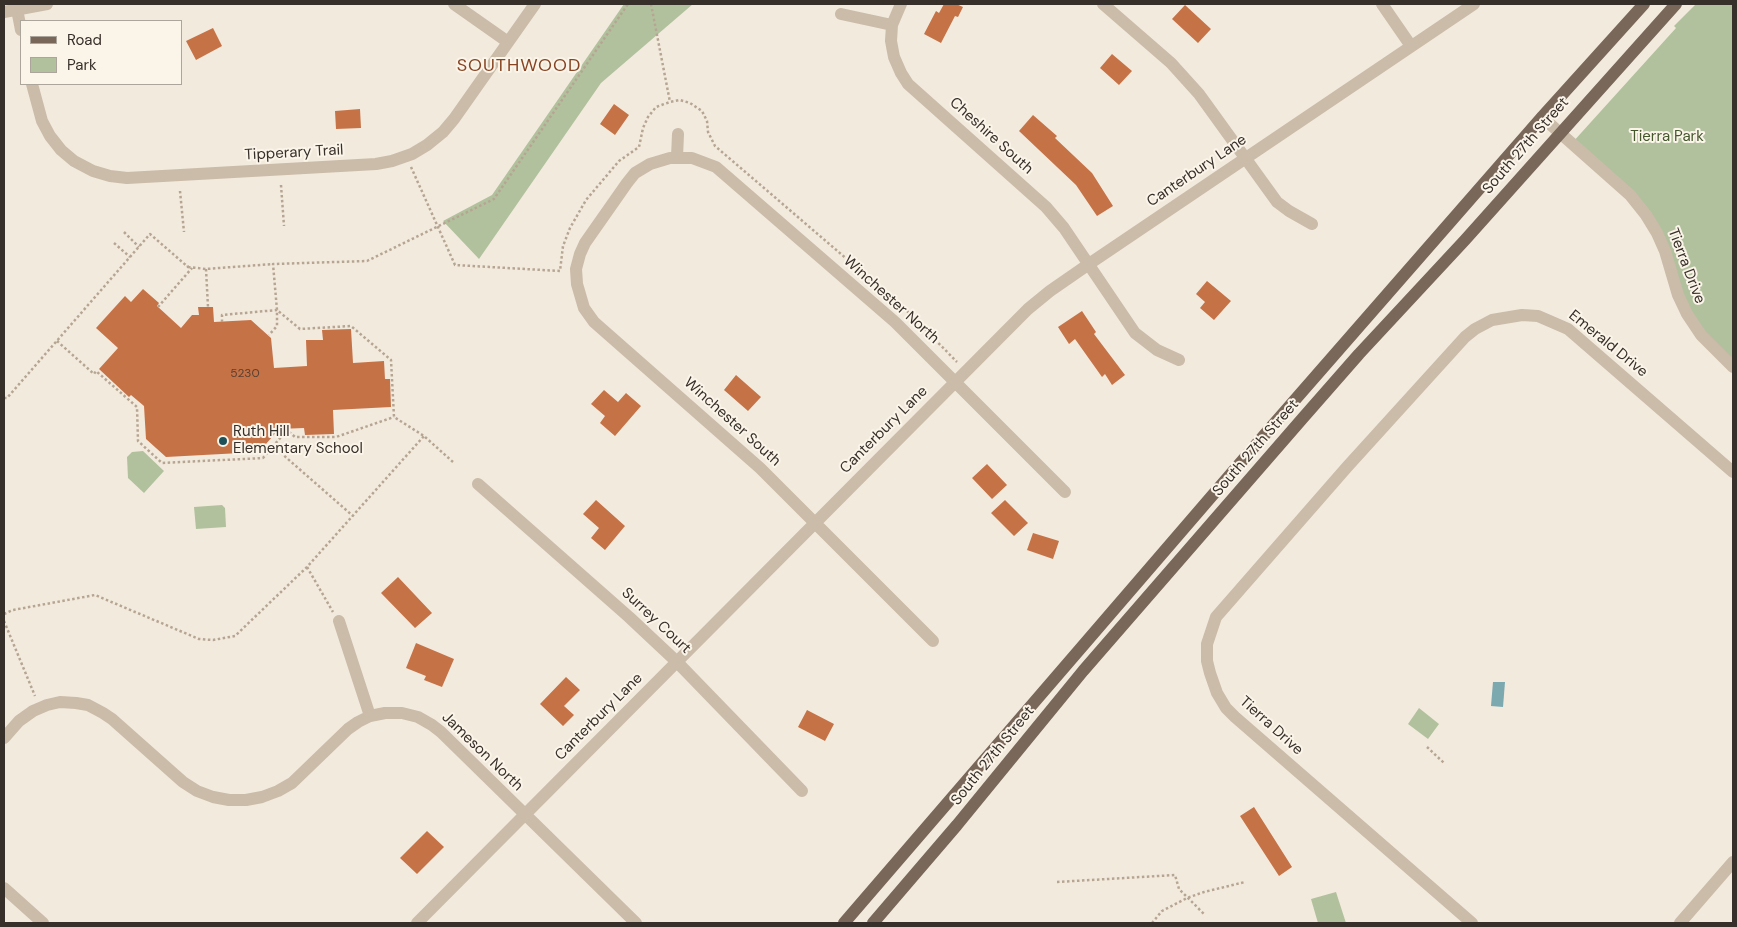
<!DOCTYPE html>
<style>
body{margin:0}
#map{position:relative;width:1737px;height:927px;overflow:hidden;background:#f2eadd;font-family:"DM Sans",sans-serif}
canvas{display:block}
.frame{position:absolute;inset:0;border:5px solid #372f29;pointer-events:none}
.legend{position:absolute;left:20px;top:20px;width:162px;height:65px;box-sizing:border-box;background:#faf4e9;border:1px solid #aca59c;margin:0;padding:6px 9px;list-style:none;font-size:15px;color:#372f29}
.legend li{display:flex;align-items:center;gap:10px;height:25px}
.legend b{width:25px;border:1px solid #aca59c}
</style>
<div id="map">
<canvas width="1737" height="927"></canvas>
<div class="frame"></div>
<ul class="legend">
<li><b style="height:6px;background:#79675a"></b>Road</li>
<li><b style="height:14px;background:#b2c19d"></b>Park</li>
</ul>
</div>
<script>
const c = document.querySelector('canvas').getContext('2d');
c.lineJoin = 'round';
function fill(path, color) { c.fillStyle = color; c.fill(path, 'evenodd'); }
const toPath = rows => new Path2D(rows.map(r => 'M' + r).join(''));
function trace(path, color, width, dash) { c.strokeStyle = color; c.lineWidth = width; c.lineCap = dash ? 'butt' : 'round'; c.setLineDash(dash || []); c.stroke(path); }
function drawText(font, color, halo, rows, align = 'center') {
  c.font = font + ' "DM Sans",sans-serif'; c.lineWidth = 4; c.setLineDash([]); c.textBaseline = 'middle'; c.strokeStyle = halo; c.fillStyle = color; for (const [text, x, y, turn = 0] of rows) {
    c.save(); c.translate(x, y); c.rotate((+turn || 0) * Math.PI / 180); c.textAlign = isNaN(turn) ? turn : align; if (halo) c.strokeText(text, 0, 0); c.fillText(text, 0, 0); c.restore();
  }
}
const green = toPath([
 [624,4,693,4,601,83,479,259,443,221,492,195],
 [1696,4,1733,4,1733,367,1701,335,1646,215,1572,143,1676,28,1674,26],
 [143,451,164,471,144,493,128,478,127,457,132,452],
 [222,505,225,508,226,527,196,529,194,507],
 [1419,708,1439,724,1428,739,1408,724],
 [1336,892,1346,923,1318,923,1311,899]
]);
const water = toPath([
 [1493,682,1505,682,1503,707,1491,706]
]);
const building = toPath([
 [944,4,956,4,963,7,958,17,955,16,941,43,924,34,936,11,939,13],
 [1185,5,1211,29,1198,43,1172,19],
 [213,28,222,46,196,60,186,41],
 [1112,54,1132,71,1119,85,1100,68],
 [614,104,629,115,615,135,600,124],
 [360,109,361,128,336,129,335,111],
 [1033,115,1057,136,1055,138,1092,173,1113,206,1097,216,1076,185,1019,131],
 [1207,281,1231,301,1214,320,1200,308,1205,302,1196,294],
 [143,289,159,303,157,306,181,328,192,315,199,315,198,307,213,307,214,322,251,320,271,338,274,368,307,366,306,340,323,340,322,330,351,329,353,363,384,361,385,379,390,379,391,407,333,410,334,434,305,435,304,428,279,429,259,452,166,457,146,439,144,406,131,395,129,397,99,369,118,348,96,328,125,296,131,302],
 [1082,311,1096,332,1094,334,1125,375,1112,385,1105,374,1102,377,1075,339,1069,344,1058,327],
 [736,375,761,397,748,411,724,390],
 [604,390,618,402,626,393,641,406,615,436,600,423,605,416,591,404],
 [987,464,1007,485,992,499,972,478],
 [596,500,625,526,605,550,591,538,599,528,583,514],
 [1005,500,1028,523,1014,536,991,513],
 [1033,533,1059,541,1053,559,1027,550],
 [398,577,432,613,415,628,381,593],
 [416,643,454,659,442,687,424,680,426,676,406,668],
 [566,677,580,690,564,706,574,715,563,726,540,704],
 [807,710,834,724,825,741,798,727],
 [1254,807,1292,867,1279,876,1240,816],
 [427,831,444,847,417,874,400,858]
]);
const path = toPath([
 [651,4,670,102],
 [411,167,455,265,560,271,563,246,570,228,586,200,619,161,639,147,643,128,648,117,656,107,670,102,680,100,690,103,702,111,707,121,708,132,715,146,904,308,957,362],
 [281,185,284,226],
 [180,191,184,232],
 [124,232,139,247],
 [114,243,130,257],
 [188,267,206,269,273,264],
 [206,269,208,307],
 [158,307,192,268],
 [222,322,222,315,277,310,277,326,269,335],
 [57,341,94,374,96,371,137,407,138,441,162,463,263,458,287,430,295,437,336,437,394,417],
 [4,398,7,398,150,234,188,267,187,263],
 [273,446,353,516],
 [453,462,424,436,394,417,391,360,351,326,300,329,277,310,273,264,367,261,494,199,628,4],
 [307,567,333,612],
 [4,614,13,610,95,595,199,639,213,640,235,636,307,567,424,436],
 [4,621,35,696],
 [1427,747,1444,763],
 [1057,882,1175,875,1179,889,1204,914],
 [1152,923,1162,911,1187,898,1204,892,1245,882]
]);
const minor = toPath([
 [16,4,21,30],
 [454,4,508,42],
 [901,4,892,25,891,41,894,57,901,73,908,84,1046,207,1064,228,1135,333,1157,350,1179,360],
 [1103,4,1171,63,1199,94,1277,202,1289,211,1312,224],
 [1382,4,1411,46],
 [4,12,47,4],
 [841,14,892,25],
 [32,84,42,121,50,136,61,150,74,161,93,171,110,176,127,178,376,164,392,161,412,154,427,145,443,132,454,119,535,4],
 [1542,117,1630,195,1646,215,1657,233,1665,251,1678,295,1687,314,1701,335,1733,367],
 [677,157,678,134],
 [478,484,629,617,677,662,802,791],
 [339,621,370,716],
 [933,641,760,468,594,322,584,308,577,284,576,269,580,254,585,243,627,183,635,173,650,164,670,158,692,158,716,167,895,322,1065,492],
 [4,738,19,721,33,711,47,705,60,702,76,703,88,705,103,713,112,719,183,782,197,791,213,797,229,800,246,800,262,797,278,791,292,783,348,729,358,722,370,716,385,713,402,713,418,717,432,725,441,732,636,923],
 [4,888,43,923],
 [417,923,1028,309,1050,291,1089,264,1474,4],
 [1472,923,1235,717,1226,708,1217,693,1210,673,1207,661,1207,644,1216,617,1347,467,1465,337,1475,329,1492,320,1522,315,1538,316,1568,329,1733,472],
 [1680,923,1733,862]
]);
const major = toPath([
 [844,923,1273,425,1542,117,1644,4],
 [873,923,957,825,1083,671,1302,419,1359,354,1465,240,1676,4]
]);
const markers = [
 [223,441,5,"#1e5059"]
];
const numberNames = [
 ["5230",245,374]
];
const streetNames = [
 ["Cheshire South",991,136,42],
 ["South 27th Street",1526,146,-49],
 ["Tipperary Trail",294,153,-3],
 ["Canterbury Lane",1197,171,-34],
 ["Tierra Drive",1686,266,69],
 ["Winchester North",891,300,42],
 ["Emerald Drive",1608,344,39],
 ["Winchester South",732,422,42],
 ["Canterbury Lane",884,430,-45],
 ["South 27th Street",1256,448,-49],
 ["Surrey Court",656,621,43],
 ["Canterbury Lane",599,717,-45],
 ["Tierra Drive",1271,726,42],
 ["Jameson North",482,752,44],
 ["South 27th Street",993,756,-51]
];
const parkNames = [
 ["Tierra Park",1667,137]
];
const poiNames = [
 ["Ruth Hill",233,432],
 ["Elementary School",233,449]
];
const quarterNames = [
 ["SOUTHWOOD",519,66]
];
fill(green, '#b2c19d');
fill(water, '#7ca8af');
fill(building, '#c67247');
trace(path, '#b6a593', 2.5, [2.5, 2.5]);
trace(minor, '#cbbba9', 12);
trace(major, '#79675a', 12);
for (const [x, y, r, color] of markers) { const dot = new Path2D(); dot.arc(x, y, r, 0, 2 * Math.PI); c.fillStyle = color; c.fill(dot); trace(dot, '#faf4e9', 2); }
drawText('12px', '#5b4030', null, numberNames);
drawText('15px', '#372f29', '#faf4e9', streetNames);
drawText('15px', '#43562c', '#faf4e9', parkNames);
drawText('15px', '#372f29', '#faf4e9', poiNames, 'left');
c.letterSpacing = '1px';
drawText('18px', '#874322', '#faf4e9', quarterNames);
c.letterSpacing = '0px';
</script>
